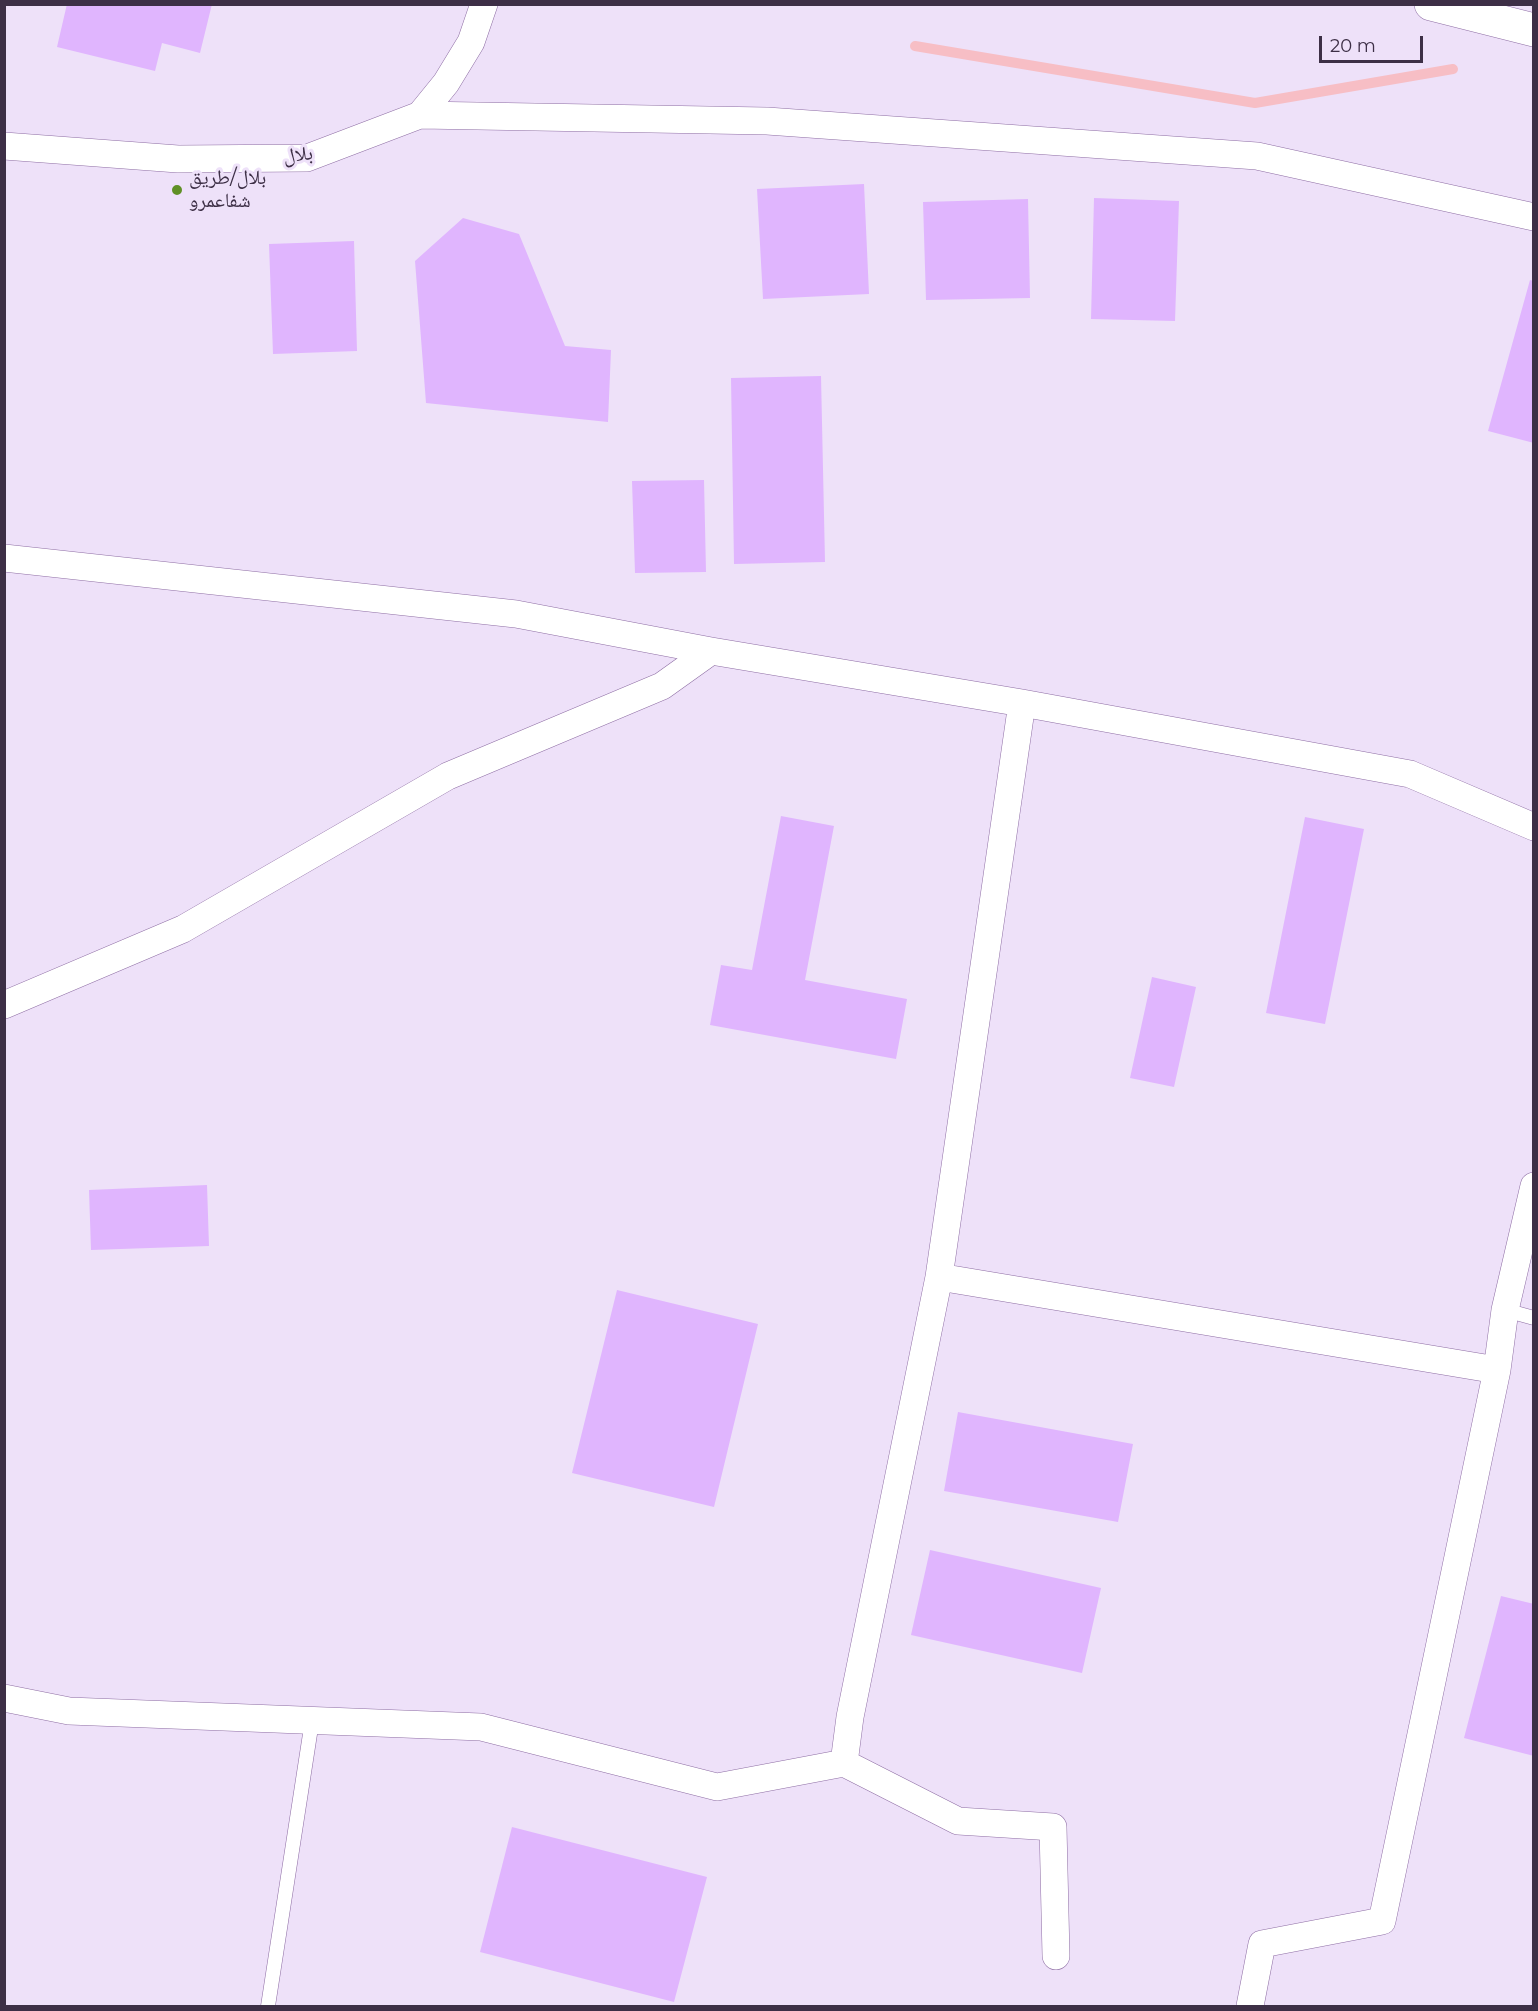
<!DOCTYPE html>
<meta charset="utf-8">
<style>
body{margin:0}
#map{position:relative;width:1538px;height:2011px;overflow:hidden;background:#eee1f9;font-family:Montserrat,sans-serif}
canvas{display:block}
.frame{position:absolute;inset:0;border:6px solid #3d2f46;pointer-events:none}
.scale{position:absolute;left:1319px;top:36px;width:104px;height:27px;box-sizing:border-box;border:3px solid #3d2f46;border-top:0;padding-left:8px;font-size:18px;line-height:21px;white-space:nowrap;color:#3d2f46;-webkit-text-stroke:4px #eee1f9;paint-order:stroke}
</style>
<div id="map">
<canvas width="1538" height="2011"></canvas>
<div class="frame"></div>
<div class="scale">20 m</div>
</div>
<script>
const c = document.querySelector('canvas').getContext('2d');
c.lineJoin = 'round';
const toPath = rows => new Path2D(rows.map(r => 'M' + r).join(''));
function trace(path, color, width, dash) { c.strokeStyle = color; c.lineWidth = width; c.lineCap = dash ? 'butt' : 'round'; c.setLineDash(dash || []); c.stroke(path); }
function fill(path, color) { c.fillStyle = color; c.fill(path, 'evenodd'); }
function drawText(font, color, halo, rows, align = 'center') {
  c.font = font + ' Montserrat,"Noto Naskh Arabic",sans-serif'; c.lineWidth = 6; c.setLineDash([]); c.textBaseline = 'middle'; c.strokeStyle = halo; c.fillStyle = color; for (const [text, x, y, turn = 0] of rows) {
    c.save(); c.translate(x, y); c.rotate((+turn || 0) * Math.PI / 180); c.textAlign = isNaN(turn) ? turn : align; if (halo) c.strokeText(text, 0, 0); c.fillText(text, 0, 0); c.restore();
  }
}
const stream = toPath([
 [915,46,1255,103,1453,69]
]);
const building = toPath([
 [67,4,212,4,200,53,162,43,155,71,57,47],
 [864,184,869,294,763,299,757,189],
 [1094,198,1179,201,1175,321,1091,319],
 [1028,199,1030,298,926,300,923,202],
 [463,218,519,234,565,346,611,350,608,422,426,403,415,261],
 [354,241,357,351,273,354,269,244],
 [1530,280,1534,281,1534,443,1488,431],
 [821,376,825,562,734,564,731,378],
 [704,480,706,572,635,573,632,481],
 [781,816,834,826,805,980,907,999,896,1059,710,1025,721,965,752,970],
 [1305,817,1364,829,1325,1024,1266,1013],
 [1152,977,1196,987,1174,1087,1130,1078],
 [207,1185,209,1246,91,1250,89,1190],
 [617,1290,758,1324,714,1507,572,1473],
 [958,1412,1133,1444,1118,1522,944,1491],
 [930,1550,1101,1588,1082,1673,911,1635],
 [1501,1596,1534,1604,1534,1756,1464,1738],
 [512,1827,707,1877,674,2002,480,1952]
]);
const service = toPath([
 [1505,1310,1534,1318],
 [268,2006,312,1721]
]);
const minor = toPath([
 [420,115,767,121,1257,156,1534,217],
 [4,146,178,159,307,158,420,115,446,83,471,42,484,4],
 [4,558,516,614,711,651,1022,703,1410,774,1534,827],
 [1022,703,939,1277,850,1717,844,1763,958,1821,1053,1827,1056,1956],
 [4,1005,183,929,448,776,662,686,711,651],
 [939,1277,1497,1370],
 [4,1698,69,1711,481,1727,717,1787,844,1763],
 [1250,2006,1262,1944,1382,1921,1497,1370,1505,1310,1534,1186]
]);
const primary = toPath([
 [1431,4,1534,30]
]);
const markers = [
 [177,190,6,"#609026"]
];
const streetNames = [
 ["بلال",298,155,-7]
];
const poiNames = [
 ["بلال/طريق",189,178],
 ["شفاعمرو",189,201]
];
trace(stream, '#f7bec5', 10);
fill(building, '#e0b5fe');
trace(service, '#8e6ea4', 15);
trace(minor, '#8e6ea4', 28);
trace(primary, '#8e6ea4', 34);
trace(service, '#fff', 14);
trace(minor, '#fff', 27);
trace(primary, '#fff', 33);
for (const [x, y, r, color] of markers) { const dot = new Path2D(); dot.arc(x, y, r, 0, 2 * Math.PI); c.fillStyle = color; c.fill(dot); trace(dot, '#eee1f9', 2); }
drawText('20px', '#3d2f46', '#eee1f9', streetNames);
drawText('20px', '#3d2f46', '#eee1f9', poiNames, 'left');
</script>
